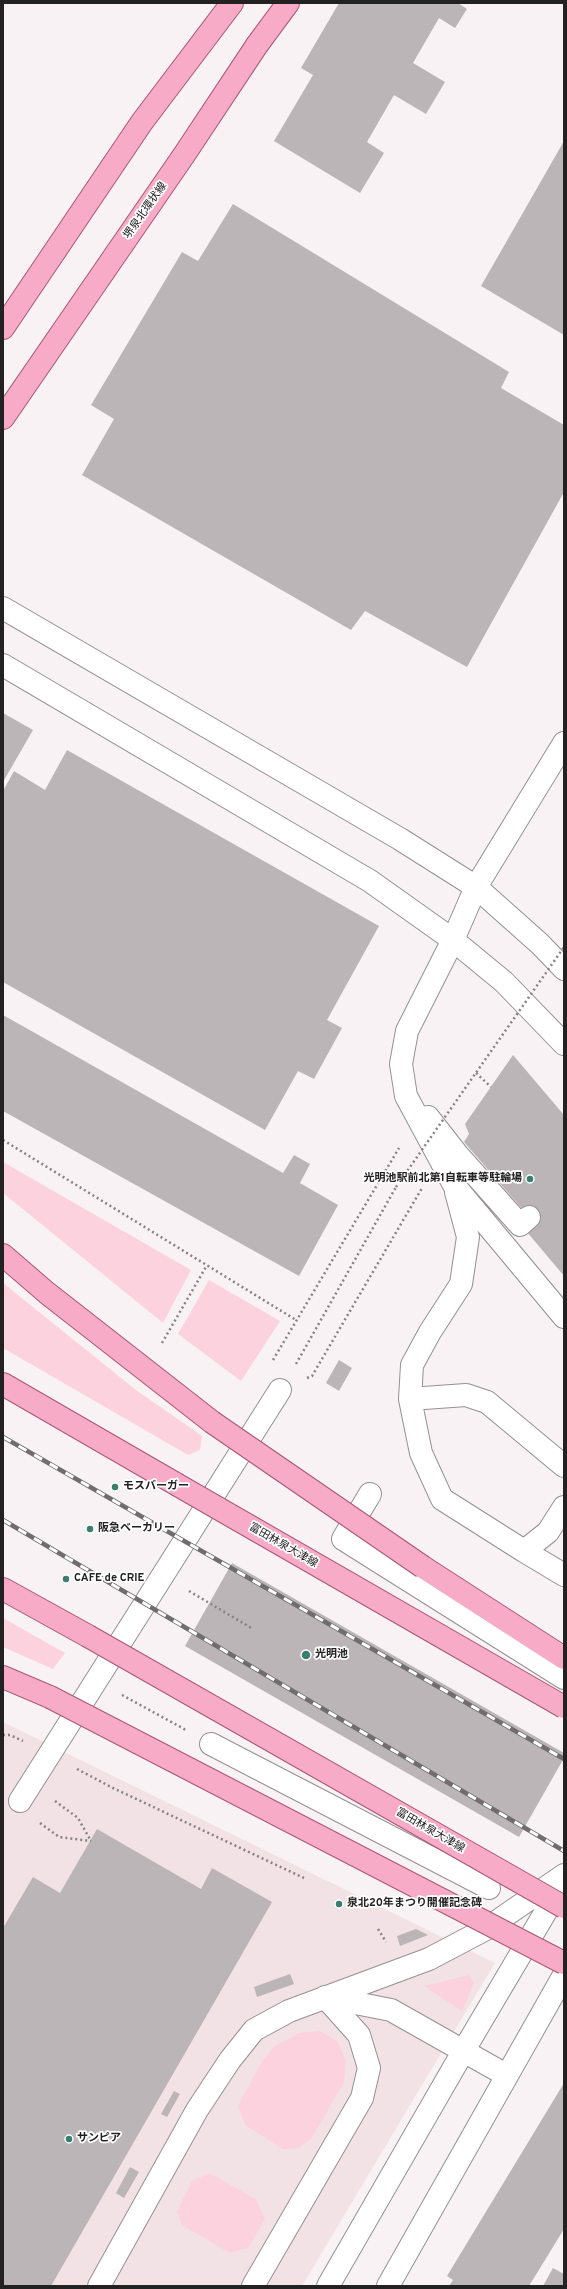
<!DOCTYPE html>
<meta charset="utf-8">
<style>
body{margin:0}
#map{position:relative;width:567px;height:2289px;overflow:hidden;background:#f9f2f4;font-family:Overpass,sans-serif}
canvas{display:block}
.frame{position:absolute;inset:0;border:4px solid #232121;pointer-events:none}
</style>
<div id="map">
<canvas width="567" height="2289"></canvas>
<div class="frame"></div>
</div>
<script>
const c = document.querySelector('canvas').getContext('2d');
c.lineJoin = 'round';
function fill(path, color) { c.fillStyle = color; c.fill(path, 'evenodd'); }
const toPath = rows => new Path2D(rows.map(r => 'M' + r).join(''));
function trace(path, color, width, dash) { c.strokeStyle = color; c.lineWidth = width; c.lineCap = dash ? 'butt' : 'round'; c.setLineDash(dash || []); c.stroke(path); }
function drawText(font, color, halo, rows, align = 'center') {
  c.font = font + ' Overpass,"Noto Sans JP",sans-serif'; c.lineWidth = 3.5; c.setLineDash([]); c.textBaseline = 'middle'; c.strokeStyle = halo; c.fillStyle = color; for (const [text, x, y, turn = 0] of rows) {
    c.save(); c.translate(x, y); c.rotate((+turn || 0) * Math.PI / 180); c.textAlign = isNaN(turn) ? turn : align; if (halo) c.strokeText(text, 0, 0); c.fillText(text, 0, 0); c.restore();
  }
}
const built = toPath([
 [3,1722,495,1963,302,2286,3,2286]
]);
const green = toPath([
 [3,1162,191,1270,163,1323,3,1193],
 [209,1280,280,1321,241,1381,178,1334],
 [3,1283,136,1390,202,1436,200,1450,188,1455,3,1348],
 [3,1618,65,1653,53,1669,3,1647],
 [469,1975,474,1983,462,2011,424,1986],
 [320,2031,338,2042,346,2061,344,2082,312,2138,299,2148,283,2149,245,2125,238,2106,262,2061,275,2046,299,2033],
 [209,2173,256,2199,265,2219,248,2248,230,2253,182,2225,177,2211,192,2181]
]);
const building = toPath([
 [339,3,458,3,467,9,455,28,439,18,413,63,445,82,426,114,394,95,367,142,384,153,360,193,274,141,313,75,301,68],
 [564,141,564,335,481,286],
 [233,204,509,372,501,388,564,425,564,492,467,667,365,611,351,630,82,475,114,419,91,405,182,252,198,261],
 [3,713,33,730,3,782],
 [67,750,379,926,327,1020,342,1028,314,1079,298,1071,265,1130,3,982,3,791,14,771,45,790],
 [3,1015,283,1173,294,1155,310,1164,300,1183,338,1205,299,1276,3,1111],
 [513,1055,564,1115,564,1276,527,1232,536,1225,464,1142,469,1134,465,1124],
 [339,1360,352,1368,339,1391,326,1383],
 [232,1563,564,1753,564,1758,519,1837,185,1646],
 [97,1829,201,1889,212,1868,272,1902,51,2286,3,2286,3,1928,33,1877,60,1893],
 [416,1929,428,1935,400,1946,397,1936],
 [290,1974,294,1984,257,1997,254,1987],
 [564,2083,564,2229,529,2286,449,2286,453,2280,447,2276],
 [174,2091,180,2094,167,2117,161,2114],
 [130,2167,139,2172,124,2198,116,2193],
 [553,2268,564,2274,564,2286,543,2286]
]);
const path = toPath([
 [476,1073,491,1087],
 [3,1140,296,1320],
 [162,1343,207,1265],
 [273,1360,399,1148],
 [296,1364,396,1187],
 [307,1378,312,1376,422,1188],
 [189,1591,253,1629],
 [122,1695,186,1730],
 [3,1735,10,1735,23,1741],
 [77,1769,113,1788,304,1878],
 [55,1801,78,1818,91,1841],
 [40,1823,59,1837,91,1841],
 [378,1929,386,1942]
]);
const minor = toPath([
 [3,608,400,839,476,887,540,944,564,969],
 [3,665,370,881,453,940,504,982,564,1044],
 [564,743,476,887,453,940,407,1031,401,1064,406,1096,454,1185,564,1317],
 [428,1117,457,1154,520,1225,529,1217],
 [456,1192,468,1237,461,1284,430,1332,412,1365,410,1399,421,1453,442,1499,524,1551,548,1532,564,1507],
 [410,1399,466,1395,487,1402,564,1466],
 [370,1494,343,1539,564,1678],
 [524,1551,564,1575],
 [211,1744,489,1888],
 [20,1801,280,1390],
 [325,1997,391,2010,506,2075],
 [99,2286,197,2110,230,2060,254,2030,289,2011,429,1959,486,1929,564,1875],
 [253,2286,362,2098,369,2068,359,2035,325,1997],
 [328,2286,464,2050,562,1884],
 [388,2286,564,1975]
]);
const major = toPath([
 [3,328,142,122,232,3],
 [3,418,184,155,257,45,288,3],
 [3,1255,47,1293,212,1422],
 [3,1384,176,1484],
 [423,1567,564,1658],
 [3,1589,88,1636],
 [3,1677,50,1697]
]);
const rail = toPath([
 [3,1437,564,1759],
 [3,1520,564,1851]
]);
const pathBridge = toPath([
 [396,1187,564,947]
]);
const majorBridge = toPath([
 [212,1422,423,1567],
 [176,1484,564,1707],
 [88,1636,564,1907],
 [50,1697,564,1963]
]);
const markers = [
 [530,1179,4,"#3a7e71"],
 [115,1487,4,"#3a7e71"],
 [90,1529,4,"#3a7e71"],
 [66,1579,4,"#3a7e71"],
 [306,1655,5,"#3a7e71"],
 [339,1904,4,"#3a7e71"],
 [69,2139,4,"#3a7e71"]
];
const streetNames = [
 ["堺泉北環状線",146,211,-55],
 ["富田林泉大津線",283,1546,30],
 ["富田林泉大津線",430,1831,30]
];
const poiNames = [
 ["光明池駅前北第1自転車等駐輪場",522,1179,"right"],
 ["モスバーガー",123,1487],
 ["阪急ベーカリー",98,1529],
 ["CAFE de CRIE",74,1579],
 ["光明池",315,1655],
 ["泉北20年まつり開催記念碑",347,1904],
 ["サンピア",77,2139]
];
fill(built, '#f2e2e6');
fill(green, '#fcd2de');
fill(building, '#bbb5b7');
trace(minor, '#969092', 24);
trace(major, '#aa5674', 24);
trace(path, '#878283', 2.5, [2, 3]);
trace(minor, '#fff', 22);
trace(major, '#f7abc7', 22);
trace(rail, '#716d6e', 4.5);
trace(rail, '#fff', 3, [9]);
trace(majorBridge, '#aa5674', 24, []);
trace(pathBridge, '#878283', 2.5, [2, 3]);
trace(majorBridge, '#f7abc7', 22);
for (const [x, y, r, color] of markers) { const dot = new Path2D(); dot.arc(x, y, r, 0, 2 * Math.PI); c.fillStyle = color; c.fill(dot); trace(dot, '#fff', 1.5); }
drawText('11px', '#232121', '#fff', streetNames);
drawText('bold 11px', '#232121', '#fff', poiNames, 'left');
</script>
